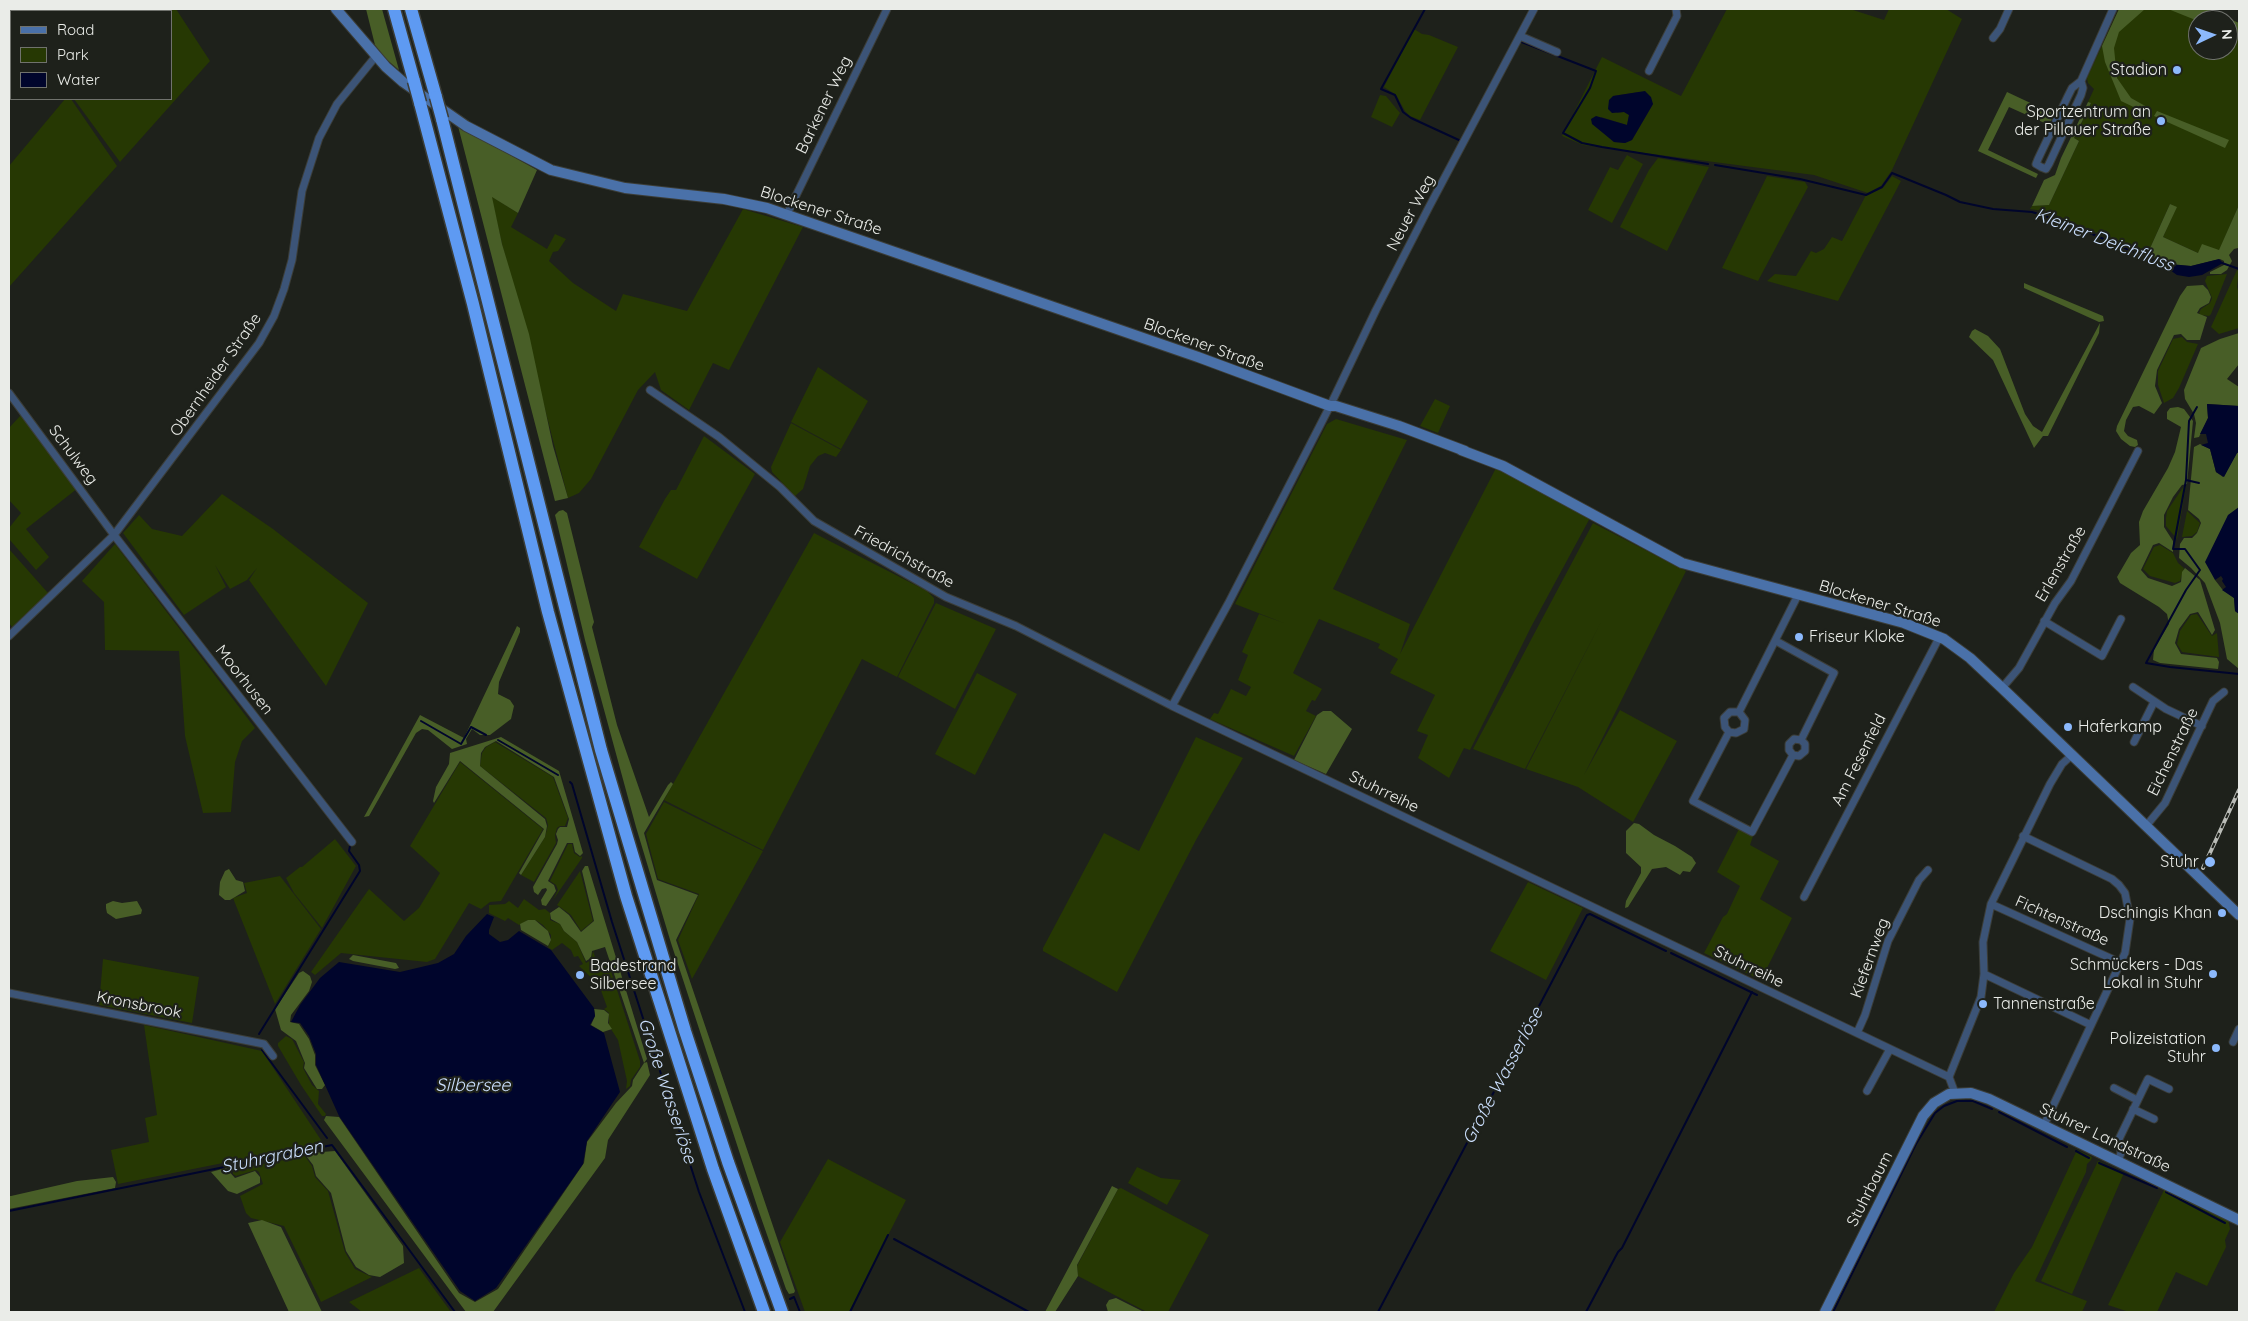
<!DOCTYPE html>
<meta charset="utf-8">
<style>
body{margin:0}
#map{position:relative;width:2248px;height:1321px;overflow:hidden;background:#1e211b;font-family:Quicksand,sans-serif}
canvas{display:block}
.frame{position:absolute;inset:0;border:10px solid #eaece8;pointer-events:none}
.legend{position:absolute;left:10px;top:10px;width:162px;height:90px;box-sizing:border-box;background:#1e211b;border:1px solid #70726d;margin:0;padding:6px 9px;list-style:none;font-size:15px;color:#eaece8}
.legend li{display:flex;align-items:center;gap:10px;height:25px}
.legend b{width:25px;border:1px solid #70726d}
.north{position:absolute;left:2188px;top:10px;width:50px;height:50px;box-sizing:border-box;background:#1e211b;border:1px solid #70726d;border-radius:50%;rotate:87deg;font-size:14px;font-weight:700;line-height:20px;text-align:center;color:#eaece8}
.north::after{content:'';display:block;margin:auto;width:18px;height:22px;background:#8cb9fc;clip-path:polygon(50% 0,100% 100%,50% 72%,0 100%)}
</style>
<div id="map">
<canvas width="2248" height="1321"></canvas>
<div class="frame"></div>
<ul class="legend">
<li><b style="height:6px;background:#4a71a9"></b>Road</li>
<li><b style="height:14px;background:#263803"></b>Park</li>
<li><b style="height:14px;background:#00052c"></b>Water</li>
</ul>
<div class="north">N</div>
</div>
<script>
const c = document.querySelector('canvas').getContext('2d');
c.lineJoin = 'round';
function fill(path, color) { c.fillStyle = color; c.fill(path, 'evenodd'); }
const toPath = rows => new Path2D(rows.map(r => 'M' + r).join(''));
function trace(path, color, width, dash) { c.strokeStyle = color; c.lineWidth = width; c.lineCap = dash ? 'butt' : 'round'; c.setLineDash(dash || []); c.stroke(path); }
function drawText(font, color, halo, rows, align = 'center') {
  c.font = font + ' Quicksand,sans-serif'; c.lineWidth = 4.5; c.setLineDash([]); c.textBaseline = 'middle'; c.strokeStyle = halo; c.fillStyle = color; for (const [text, x, y, turn = 0] of rows) {
    c.save(); c.translate(x, y); c.rotate((+turn || 0) * Math.PI / 180); c.textAlign = isNaN(turn) ? turn : align; if (halo) c.strokeText(text, 0, 0); c.fillText(text, 0, 0); c.restore();
  }
}
const green = toPath([
 [35,9,141,9,139,11,33,11],
 [143,9,176,9,210,61,120,162,74,99,171,99,171,11,141,11],
 [1727,9,1850,9,1884,20,1889,9,1946,9,1962,19,1892,170,1881,186,1868,193,1814,175,1583,145,1562,136,1602,57,1681,96],
 [1639,92,1653,104,1632,140,1625,143,1614,142,1607,136,1601,117,1627,125,1629,115,1624,112,1617,113,1613,96],
 [2119,9,2206,9,2239,23,2239,205,2219,251,2198,253,2163,237,2176,208,2170,204,2147,255,2049,212,2030,209,2032,206,2049,205,2079,141,2074,138,2091,104,2088,102,2094,89,2088,83,2087,78],
 [2198,20,2228,20,2228,50,2198,50],
 [1414,29,1422,34,1429,35,1458,47,1420,120,1410,116,1405,111,1396,95,1384,87],
 [1380,95,1386,96,1400,113,1392,127,1371,117],
 [65,99,71,99,117,166,9,287,9,166],
 [1627,155,1643,164,1612,223,1588,210,1610,167,1618,170],
 [1658,158,1709,167,1667,251,1620,227,1649,170],
 [1767,176,1805,182,1808,187,1758,281,1722,268],
 [1892,176,1901,181,1838,301,1767,281,1775,274,1796,276,1811,251,1816,253,1824,249,1832,237,1842,241,1866,195,1883,188],
 [491,196,518,213,511,227,547,249,555,234,566,239,558,251,553,252,549,261,573,283,616,311,623,294,687,311,743,209,803,227,729,370,713,363,689,410,661,390,655,372,638,390,591,479,579,493,568,498,502,244],
 [2237,270,2239,271,2237,287,2239,294,2239,328,2219,334,2211,327],
 [2227,274,2211,314,2209,316,2201,315,2199,313,2201,309,2210,303,2212,298,2205,281,2207,276],
 [2182,337,2187,342,2198,344,2179,388,2173,398,2164,403,2158,385,2158,371,2173,339],
 [818,367,868,401,841,449,791,422],
 [1435,399,1450,406,1438,433,1420,426],
 [21,415,78,488,26,529,49,557,36,570,9,539,9,528,21,513,9,500,9,428],
 [1336,419,1407,440,1333,589,1410,624,1400,654,1496,468,1590,518,1531,627,1470,750,1464,748,1449,778,1418,758,1428,735,1417,731,1435,695,1390,673,1398,659,1378,648,1380,644,1319,619,1293,673,1322,689,1315,701,1312,700,1306,711,1316,716,1294,756,1210,719,1214,713,1218,714,1231,689,1246,696,1251,687,1238,680,1248,655,1242,652,1259,614,1284,623,1235,604,1327,424],
 [791,423,841,450,836,457,825,453,818,456,810,466,803,489,795,496,772,472,771,467],
 [704,436,755,474,697,579,639,547,665,499,671,490,676,490],
 [2184,486,2186,486,2177,539,2166,526,2166,518,2167,511],
 [222,494,273,529,368,603,326,686,249,580,257,568,247,580,230,589,215,565,226,587,184,615,123,533,139,515,152,529,182,536],
 [2187,511,2200,523,2197,532,2192,536,2182,537],
 [1593,523,1686,571,1584,775,1620,710,1677,741,1633,822,1578,787,1526,769,1602,620,1525,769,1473,749],
 [814,533,927,591,934,598,934,603,897,677,862,659,763,850,664,800],
 [115,544,255,728,242,741,235,762,231,812,203,813,185,736,179,651,105,650,104,602,82,581],
 [2160,545,2173,553,2178,563,2184,568,2180,581,2175,583,2150,576,2143,569,2154,547],
 [9,549,48,593,12,627,9,623],
 [936,603,996,629,955,709,898,677],
 [2197,614,2212,636,2217,633,2219,657,2182,652,2177,644,2180,631,2191,615],
 [977,673,1017,694,975,775,935,754],
 [1196,737,1243,758,1196,840,1117,992,1043,951,1043,948,1104,833,1139,851],
 [495,742,553,777,568,818,565,826,560,826,557,828,555,835,556,843,534,882,521,875,545,837,548,825,546,818,480,766,482,753,486,747],
 [460,762,543,829,501,901,490,902,481,909,469,903,435,959,427,962,341,953,315,975,311,972,369,889,404,921,419,908,440,873,410,846],
 [664,802,763,851,692,979,678,940,699,894,658,879,646,834],
 [1739,829,1753,836,1750,845,1779,861,1760,899,1792,918,1761,980,1704,953,1723,917,1727,914,1740,886,1717,872],
 [335,839,356,866,322,928,294,893,286,878,300,867,302,867],
 [568,844,572,844,574,853,580,857,582,856,582,858,553,900,558,890,556,885,550,881],
 [580,871,593,921,581,931,571,915,557,905],
 [280,876,321,929,275,1004,233,898,247,893,244,883],
 [1528,882,1583,908,1546,980,1490,951],
 [524,899,539,910,545,909,550,913,550,920,560,924,564,931,577,942,586,963,591,960,593,951,599,968,609,965,640,1061,640,1067,631,1080,630,1086,626,1089,627,1081,618,1040,609,1026,609,1013,604,1009,607,1007,599,985,579,966,583,964,578,956,574,957,571,950,562,943,552,950,548,947,551,940,551,935,543,925,535,920,528,920,519,925,508,918,505,921,489,913,489,905,505,904,509,901,518,908],
 [103,959,199,977,192,1023,99,1005],
 [144,1025,262,1051,323,1143,118,1184,111,1150,149,1142,145,1118,157,1115],
 [286,1036,292,1039,304,1062,303,1068,312,1085,319,1091,318,1104,326,1114,325,1116,322,1116,301,1085,278,1046,278,1043],
 [2077,1150,2092,1157,2091,1160,2087,1164,2086,1172,2035,1281,2087,1301,2082,1312,1994,1312,2014,1273,2032,1247],
 [305,1156,312,1166,315,1177,328,1191,345,1252,355,1269,372,1277,321,1302,284,1226,251,1218,246,1213,240,1196,263,1184,259,1172,256,1170,236,1176,233,1174,233,1170,237,1169],
 [828,1159,906,1200,849,1312,805,1312,780,1242],
 [2098,1161,2124,1173,2072,1294,2041,1281],
 [1137,1167,1161,1178,1181,1180,1167,1205,1128,1183],
 [2166,1186,2228,1219,2230,1229,2225,1240,2226,1247,2207,1286,2176,1272,2157,1312,2129,1312,2108,1305],
 [1121,1188,1209,1235,1168,1312,1147,1312,1078,1276,1077,1266,1118,1189],
 [419,1268,451,1312,362,1312,349,1302]
]);
const forest = toPath([
 [366,9,382,9,399,70,386,59,375,45],
 [2119,9,2145,9,2119,32,2114,48,2117,78,2131,98,2147,107,2146,113,2121,101,2105,62,2102,46],
 [2168,9,2206,9,2239,23,2239,38,2228,33,2228,20,2198,21],
 [2007,92,2054,114,2049,125,2009,107,1988,150,2038,174,2036,178,1978,151],
 [2088,102,2091,103,2074,138,2079,141,2049,205,2032,206,2044,180,2055,175,2061,158],
 [2157,111,2229,140,2225,148,2154,116],
 [458,126,537,170,518,213,492,197,502,244,529,334,553,446,568,498,555,501],
 [2170,204,2177,207,2163,237,2198,253,2202,244,2219,250,2239,205,2239,243,2238,248,2234,249,2229,255,2232,261,2227,270,2221,274,2210,274,2210,272,2224,265,2224,261,2220,259,2191,266,2176,265,2147,255],
 [2024,283,2103,316,2104,321,2099,322,2024,288],
 [2203,285,2208,290,2211,297,2209,303,2200,308,2197,313,2207,317,2200,340,2187,340,2181,334,2174,335,2157,370,2155,386,2162,403,2154,414,2139,406,2133,407,2126,420,2124,431,2128,436,2137,440,2138,445,2135,447,2130,446,2121,439,2116,431,2117,426,2180,296,2187,286],
 [2100,323,2099,333,2048,436,2043,436,2034,448,1993,360,1969,337,1972,331,1975,329,1988,336,2000,349,2025,414,2033,426,2042,432],
 [2239,333,2239,364,2227,379,2239,387,2239,406,2207,404,2208,418,2199,437,2194,438,2196,423,2194,414,2185,399,2184,390,2201,348,2220,339],
 [2178,407,2184,409,2193,421,2187,484,2182,485,2173,497,2164,515,2164,527,2173,541,2173,552,2159,543,2153,545,2141,570,2148,578,2172,586,2181,582,2182,572,2185,568,2200,580,2215,630,2212,635,2198,612,2190,614,2179,629,2175,643,2181,654,2217,658,2219,662,2218,669,2160,663,2153,660,2154,649,2169,624,2167,614,2159,607,2120,583,2117,577,2131,553,2140,545,2139,522,2143,511,2168,468,2175,452,2181,427,2167,419,2167,412,2170,408],
 [2200,444,2210,449,2216,472,2223,477,2237,453,2239,452,2239,507,2228,516,2215,580,2222,589,2234,598,2235,611,2239,614,2239,669,2227,659,2220,623,2205,583,2191,568,2179,558,2180,544,2184,538,2192,538,2197,533,2201,523,2199,519,2188,510,2194,447],
 [563,510,567,513,594,622,592,627,617,725,649,817,668,785,671,782,673,784,644,833,657,880,698,895,676,940,795,1291,794,1293,789,1294,786,1289,758,1209,671,943,636,827,585,640,557,523,555,515,559,511],
 [517,626,520,628,520,632,499,682,498,694,510,700,514,706,511,719,490,735,480,735,472,729,466,739,467,744,452,749,428,730,422,729,416,733,369,816,364,817,420,715,464,738],
 [1323,711,1331,711,1352,729,1326,774,1294,760,1317,715],
 [501,737,559,771,583,853,580,856,575,852,573,843,567,843,548,881,554,885,556,891,546,906,542,905,541,900,547,890,546,888,542,889,538,895,534,892,533,887,557,844,558,840,556,834,558,829,560,827,567,827,569,819,554,777,496,741,485,747,481,753,480,766,545,819,547,826,545,837,521,875,519,873,544,829,460,761,434,803,433,801,436,787,449,764,450,753],
 [1634,823,1639,824,1654,835,1675,846,1692,857,1696,863,1690,872,1683,871,1680,875,1666,867,1652,869,1628,907,1625,908,1626,901,1641,873,1641,867,1626,853,1626,831],
 [585,866,588,866,647,1059,644,1063,647,1062,650,1075,608,1140,605,1158,493,1312,466,1312,324,1120,326,1116,339,1117,459,1293,475,1302,498,1289,584,1163,587,1142,616,1103,632,1086,633,1080,644,1063,605,947,592,951,591,958,586,961,577,942,564,931,560,924,551,919,550,913,559,907,569,915,581,932,594,921,582,871],
 [229,869,236,880,243,882,245,891,230,900,225,900,219,895,220,882,225,871],
 [113,901,122,903,137,901,142,910,141,914,116,919,107,913,106,908,106,904],
 [528,920,535,920,548,931,551,940,548,946,521,930,520,924],
 [353,955,396,963,399,968,395,969,353,961,349,959],
 [303,971,310,976,312,982,309,991,291,1015,290,1022,299,1024,309,1039,315,1055,315,1065,325,1085,322,1089,317,1089,304,1068,305,1063,296,1041,281,1030,275,1009,299,973],
 [594,1009,604,1010,609,1014,608,1023,612,1029,603,1032,591,1025,595,1016],
 [335,1151,403,1246,404,1263,380,1277,369,1275,356,1267,346,1251,331,1193,316,1176,313,1165,307,1157,308,1153],
 [226,1168,235,1178,255,1171,260,1177,260,1183,237,1194,228,1191,211,1172],
 [113,1177,116,1182,115,1188,9,1209,9,1196,11,1196,77,1181],
 [1112,1186,1118,1189,1077,1265,1078,1276,1055,1312,1045,1312],
 [262,1220,281,1227,322,1312,289,1312,248,1223],
 [1116,1298,1144,1312,1108,1312,1106,1305,1109,1300]
]);
const water = toPath([
 [1645,91,1651,97,1653,104,1632,140,1625,143,1614,142,1592,124,1591,119,1596,116,1627,125,1629,115,1624,112,1612,113,1608,109,1609,100,1613,96],
 [2219,259,2223,263,2202,275,2189,277,2177,275,2160,263,2191,266],
 [2207,404,2239,406,2239,452,2237,453,2224,477,2216,472,2210,449,2201,445,2208,443,2206,434,2200,434,2208,418],
 [2239,507,2239,614,2235,611,2234,598,2222,590,2226,587,2222,581,2223,579,2221,576,2215,580,2205,562,2228,515],
 [487,914,494,917,489,930,489,934,500,942,508,940,519,931,551,950,594,1008,595,1016,590,1025,604,1033,620,1092,587,1141,583,1164,496,1288,475,1301,460,1291,339,1116,316,1065,316,1054,309,1036,300,1023,291,1022,300,1005,320,978,339,962,400,972,438,963,454,954,466,936]
]);
const stream = toPath([
 [1425,9,1381,89,1395,95,1403,112,1411,118,1461,141],
 [1519,41,1596,71,1590,88,1563,133,1582,143,1602,147,1708,164],
 [1715,165,1800,179,1866,195,1882,187,1892,173,1946,195,1960,202,1993,209,2032,212,2064,222,2162,264],
 [2222,263,2239,269],
 [2186,480,2189,421,2197,407],
 [2199,483,2186,480,2173,549,2185,549,2200,570,2186,590,2146,663,2170,667,2239,674],
 [421,721,461,744,471,727,486,735],
 [498,740,558,775],
 [570,782,572,784,612,922,699,1192,745,1312],
 [1671,953,1757,995],
 [259,1034,360,871,359,865,349,851,350,846],
 [262,1050,327,1138],
 [1999,1112,2067,1147],
 [2076,1151,2089,1158],
 [2099,1163,2157,1188],
 [2166,1192,2225,1223],
 [9,1211,332,1145,455,1312],
 [894,1239,1029,1312],
 [790,1299,794,1297,800,1312],
 [850,1312,888,1235],
 [1378,1312,1587,915,1590,914,1666,951],
 [1586,1312,1618,1252,1622,1248,1752,992],
 [1833,1312,1916,1144,1935,1113,1944,1106,1957,1101,1973,1101,1992,1109]
]);
const street = toPath([
 [1520,36,1557,52],
 [1993,38,2000,29,2009,9],
 [1649,71,1677,16,1676,9],
 [2081,81,2083,88,2081,95,2049,164,2046,169,2041,167,2036,164,2038,159,2068,96,2072,88,2081,81,2113,9],
 [787,214,887,9],
 [650,390,719,437,780,487,814,521,946,597,1016,626,1172,706,1949,1077],
 [9,393,114,535,352,842],
 [2044,621,2102,656,2121,619],
 [9,636,114,535,259,343,274,316,284,289,292,260,302,191,319,138,337,104,376,56],
 [1776,641,1834,673,1801,740,1805,744,1805,751,1799,756,1793,755,1752,832,1693,801,1729,732,1725,727,1724,718,1730,712,1739,712,1798,595],
 [2133,687,2166,709,2202,726],
 [2002,688,2019,668,2055,603,2071,581,2138,451],
 [1172,706,1228,604,1330,406,1376,310,1429,207,1534,9],
 [1729,732,1736,733,1744,729,1745,720,1739,712],
 [2134,742,2154,702],
 [1793,755,1789,750,1789,744,1794,739,1801,740],
 [2146,826,2165,803,2213,701,2224,692],
 [2023,836,2112,879,2119,885,2125,893,2130,919,2125,953,2044,1125],
 [1804,897,1940,636],
 [1991,904,2121,963],
 [1984,974,2091,1025],
 [9,993,264,1044,273,1056],
 [1857,1033,1865,1015,1888,941,1919,880,1928,870],
 [2233,1042,2239,1029],
 [2114,1088,2137,1100],
 [1867,1091,1890,1049],
 [1955,1093,1949,1077,1981,997,1984,974,1983,942,1991,904,2050,784,2062,764,2072,755],
 [2133,1109,2154,1119],
 [2118,1161,2121,1153,2119,1139,2148,1079,2169,1089]
]);
const secondary = toPath([
 [336,9,386,67,403,82,466,126,551,170,625,188,724,199,767,208,1198,357,1330,406,1336,406,1399,426,1465,451],
 [1461,450,1503,466,1682,563,1904,623,1944,639,1970,658,2002,688,2239,915],
 [1825,1312,1923,1116,1934,1103,1949,1094,1971,1093,1989,1099,2239,1220]
]);
const highway = toPath([
 [394,9,414,81],
 [411,9,436,97],
 [420,103,473,304,548,612,626,896,713,1169,764,1312],
 [442,119,601,750,685,1031,728,1162,782,1312]
]);
const rail = toPath([
 [2203,868,2239,790]
]);
const highwayBridge = toPath([
 [414,81,420,103],
 [436,97,442,119]
]);
const markers = [
 [2177,70,5,"#8cb9fc"],
 [2161,121,5,"#8cb9fc"],
 [1799,637,5,"#8cb9fc"],
 [2068,727,5,"#8cb9fc"],
 [2210,862,6,"#8cb9fc"],
 [2222,913,5,"#8cb9fc"],
 [2213,974,5,"#8cb9fc"],
 [580,975,5,"#8cb9fc"],
 [1983,1004,5,"#8cb9fc"],
 [2216,1048,5,"#8cb9fc"]
];
const poiNames = [
 ["Stadion",2167,70],
 ["Sportzentrum an",2151,112],
 ["der Pillauer Straße",2151,130],
 ["Friseur Kloke",1809,637,"left"],
 ["Haferkamp",2078,727,"left"],
 ["Stuhr",2199,862],
 ["Dschingis Khan",2212,913],
 ["Schmückers - Das",2203,965],
 ["Lokal in Stuhr",2203,983],
 ["Badestrand",590,966,"left"],
 ["Silbersee",590,984,"left"],
 ["Tannenstraße",1993,1004,"left"],
 ["Polizeistation",2206,1039],
 ["Stuhr",2206,1057]
];
const streetNames = [
 ["Barkener Weg",824,105,-64],
 ["Blockener Straße",821,211,18],
 ["Neuer Weg",1411,213,-62],
 ["Blockener Straße",1204,345,20],
 ["Obernheider Straße",216,375,-55],
 ["Schulweg",73,455,53],
 ["Friedrichstraße",904,557,29],
 ["Erlenstraße",2061,564,-60],
 ["Blockener Straße",1880,604,17],
 ["Moorhusen",244,680,52],
 ["Eichenstraße",2173,752,-64],
 ["Am Fesenfeld",1859,760,-63],
 ["Stuhrreihe",1384,792,26],
 ["Fichtenstraße",2062,921,24],
 ["Kiefernweg",1870,958,-70],
 ["Stuhrreihe",1749,967,26],
 ["Kronsbrook",139,1005,11],
 ["Stuhrer Landstraße",2105,1138,25],
 ["Stuhrbaum",1870,1189,-63]
];
const waterNames = [
 ["Kleiner Deichfluss",2104,240,21],
 ["Große Wasserlöse",1503,1076,-62],
 ["Silbersee",473,1086],
 ["Große Wasserlöse",667,1091,72],
 ["Stuhrgraben",272,1157,-12]
];
fill(green, '#263803');
fill(forest, '#485e27');
fill(water, '#00052c');
trace(stream, '#00052c', 2);
trace(street, '#3b3d38', 9);
trace(secondary, '#3b3d38', 12);
trace(highway, '#3b3d38', 15);
trace(street, '#3c5477', 7);
trace(secondary, '#4a71a9', 10);
trace(highway, '#5e9af2', 12);
trace(rail, '#babcb7', 4);
trace(rail, '#1e211b', 2, [5.5]);
trace(highwayBridge, '#3b3d38', 15, []);
trace(highwayBridge, '#5e9af2', 12);
for (const [x, y, r, color] of markers) { const dot = new Path2D(); dot.arc(x, y, r, 0, 2 * Math.PI); c.fillStyle = color; c.fill(dot); trace(dot, '#1e211b', 2); }
drawText('16px', '#eaece8', '#1e211b', poiNames, 'right');
drawText('16px', '#eaece8', '#1e211b', streetNames);
drawText('italic 18px', '#cadefc', '#1e211b', waterNames);
</script>
